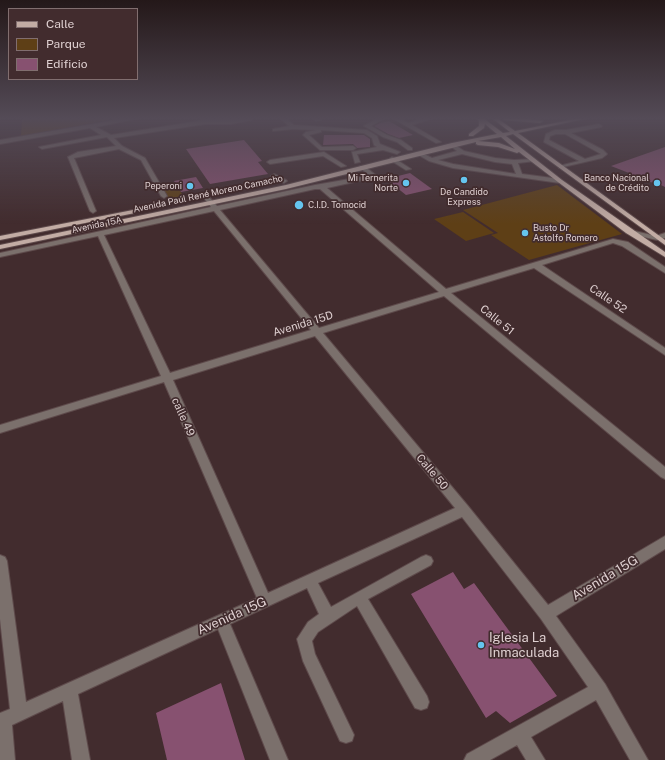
<!DOCTYPE html>
<meta charset="utf-8">
<style>
body{margin:0}
#map{position:relative;width:665px;height:760px;overflow:hidden;background:#422c2e;font-family:"Public Sans",sans-serif}
canvas{display:block}
.legend{position:absolute;left:8px;top:8px;width:130px;height:72px;box-sizing:border-box;background:#422c2e;border:1px solid #816e6f;margin:0;padding:5px 7px;list-style:none;font-size:12px;color:#dfd0d1}
.legend li{display:flex;align-items:center;gap:8px;height:20px}
.legend b{width:20px;border:1px solid #816e6f}
</style>
<div id="map">
<canvas width="665" height="760"></canvas>
<ul class="legend">
<li><b style="height:5px;background:#c2aca4"></b>Calle</li>
<li><b style="height:11px;background:#5e3f16"></b>Parque</li>
<li><b style="height:11px;background:#875170"></b>Edificio</li>
</ul>
</div>
<script>
const c = document.querySelector('canvas').getContext('2d');
c.lineJoin = 'round';
function fill(path, color) { c.fillStyle = color; c.fill(path, 'evenodd'); }
const toPath = rows => new Path2D(rows.map(r => 'M' + r).join(''));
function trace(path, color, width, dash) { c.strokeStyle = color; c.lineWidth = width; c.lineCap = dash ? 'butt' : 'round'; c.setLineDash(dash || []); c.stroke(path); }
function drawText(font, color, halo, rows, align = 'center') {
  c.font = font + ' "Public Sans",sans-serif'; c.lineWidth = 3.5; c.setLineDash([]); c.textBaseline = 'middle'; c.strokeStyle = halo; c.fillStyle = color; for (const [text, x, y, turn = 0] of rows) {
    c.save(); c.translate(x, y); c.rotate((+turn || 0) * Math.PI / 180); c.textAlign = isNaN(turn) ? turn : align; if (halo) c.strokeText(text, 0, 0); c.fillText(text, 0, 0); c.restore();
  }
}
const green = toPath([
 [22,118,107,118,110,120,21,136],
 [177,185,183,196,167,199,161,187],
 [557,185,622,234,529,260,491,235,498,233,463,210],
 [463,212,494,233,466,241,434,219]
]);
const building = toPath([
 [389,121,413,135,399,138,388,134,374,126,380,123],
 [324,135,364,135,370,139,370,147,357,148,353,144,323,145],
 [244,140,262,161,258,162,268,174,210,184,186,149],
 [665,147,665,187,657,183,634,180,629,176,629,173,611,166],
 [410,173,432,189,406,195,386,179],
 [196,177,203,188,181,192,174,181],
 [453,572,464,589,474,583,557,696,510,723,496,711,486,718,411,594],
 [221,683,245,760,167,760,156,713]
]);
const minor = toPath([
 [128,118,139,118,96,127,111,135,205,120,249,118,252,120,231,124,205,124,114,138,122,146,145,158,167,196,164,198,161,196,141,160,119,149,74,158,96,211,93,213,90,211,68,157,78,152,116,146,107,137,42,149,39,147,101,135,90,128,0,144,0,140,128,118],
 [280,118,285,118,294,125,367,130,377,136,380,144,400,152,397,154,383,150,357,154,360,162,355,163,352,152,377,147,374,145,372,138,364,133,321,130,321,132,309,135,322,147,353,146,356,148,353,150,320,150,303,135,306,132,316,130,293,129,273,131,273,129,289,126,280,118],
 [313,118,319,118,321,120,316,121,313,118],
 [379,118,385,118,371,126,387,135,401,140,412,148,412,150,408,150,397,142,383,137,364,126,379,118],
 [392,118,398,118,408,123,426,118,433,118,412,125,441,142,436,143,392,118],
 [599,124,602,126,601,127,571,133,603,150,607,154,606,155,602,158,559,168,559,166,579,161,544,142,546,134,555,130,566,130,599,124],
 [556,134,565,134,601,154,585,159,549,140,550,136,556,134],
 [452,143,464,151,495,158,514,160,535,159,535,161,518,163,522,174,560,179,563,181,560,183,453,168,429,161,415,153,420,152,432,158,457,151,449,145,452,143],
 [462,154,495,162,512,164,516,174,453,164,438,160,462,154],
 [324,152,346,166,341,167,323,156,270,164,267,162,270,160,324,152],
 [392,157,394,158,411,169,406,170,390,160,389,159,392,157],
 [360,166,364,166,377,176,372,177,360,168,360,166],
 [274,174,286,180,287,181,284,183,272,177,271,176,274,174],
 [361,177,364,179,363,180,327,188,446,289,613,239,628,242,665,267,665,273,622,246,613,243,542,265,665,348,665,355,534,268,451,293,665,467,665,479,661,477,444,296,323,333,468,506,548,605,665,536,665,549,556,616,605,684,648,760,630,760,596,700,531,737,545,760,526,760,517,745,490,760,464,760,467,754,588,687,541,619,462,517,318,583,331,607,421,557,426,555,431,557,433,561,431,565,368,599,427,696,429,702,427,708,421,710,415,708,357,606,318,632,312,641,315,654,354,735,352,741,346,743,340,741,303,661,297,639,308,622,319,614,307,588,230,624,288,760,270,760,218,629,78,694,90,760,72,760,63,701,12,725,15,760,0,760,0,713,10,709,0,619,0,555,5,557,7,561,26,702,257,598,164,382,0,433,0,425,161,376,98,236,0,257,0,253,211,207,203,197,206,195,208,196,217,206,315,185,361,177],
 [315,189,320,189,439,292,319,328,220,210,315,189],
 [214,211,311,330,170,373,104,235,214,211],
 [315,336,455,508,268,593,173,380,315,336],
 [626,229,656,236,665,233,665,238,657,240,626,233,626,229]
]);
const major = toPath([
 [477,118,483,118,503,133,510,132,492,118,497,118,515,131,580,118,589,118,518,133,665,240,665,245,513,134,506,136,562,180,665,252,665,257,626,233,558,182,519,152,517,153,498,147,478,145,476,144,476,142,286,189,0,249,0,245,286,185,452,143,497,134,485,124,484,128,473,136,469,136,469,134,479,126,479,121,477,118],
 [501,137,515,149,499,143,478,141,501,137],
 [502,118,520,118,543,121,540,123,504,120,502,118],
 [133,210,135,211,135,213,0,240,0,236,133,210]
]);
const markers = [
 [464,180,4,"#65c5ef"],
 [406,183,4,"#65c5ef"],
 [657,183,4,"#65c5ef"],
 [190,186,4,"#65c5ef"],
 [299,205,5,"#65c5ef"],
 [525,233,4,"#65c5ef"],
 [481,645,4,"#65c5ef"]
];
const farPoinames = [
 ["Mi Ternerita",398,178],
 ["Norte",398,188],
 ["Banco Nacional",649,178],
 ["de Crédito",649,188],
 ["Peperoni",182,186],
 ["De Candido",464,192,"center"],
 ["Express",464,202,"center"],
 ["C.I.D. Tomocid",308,205,"left"],
 ["Busto Dr",533,228,"left"],
 ["Astolfo Romero",533,238,"left"]
];
const farStreetnames = [
 ["Avenida Paúl René Moreno Camacho",208,194,-12],
 ["Avenida 15A",97,225,-12]
];
const streetNames = [
 ["Calle 52",608,299,34],
 ["Calle 51",497,320,39],
 ["Avenida 15D",303,324,-17],
 ["calle 49",183,417,66],
 ["Calle 50",432,472,50]
];
const nearStreetnames = [
 ["Avenida 15G",605,578,-31],
 ["Avenida 15G",232,616,-24]
];
const nearPoinames = [
 ["Iglesia La",489,638],
 ["Inmaculada",489,653]
];
fill(green, '#5e3f16');
fill(building, '#875170');
trace(minor, '#5e4a4b', 2);
trace(major, '#5e4a4b', 2);
fill(minor, '#7b706c');
fill(major, '#c2aca4');
const sky = c.createLinearGradient(0, 0, 0, 224);
sky.addColorStop(0, '#241819');
sky.addColorStop(0.53, '#544b57');
sky.addColorStop(1, '#544b5700');
c.fillStyle = sky;
c.fillRect(0, 0, 665, 224);
for (const [x, y, r, color] of markers) { const dot = new Path2D(); dot.arc(x, y, r, 0, 2 * Math.PI); c.fillStyle = color; c.fill(dot); trace(dot, '#422c2e', 1.5); }
drawText('9px', '#dfd0d1', '#422c2e', farPoinames, 'right');
drawText('9px', '#dfd0d1', '#422c2e', farStreetnames);
drawText('11px', '#dfd0d1', '#422c2e', streetNames);
drawText('13px', '#dfd0d1', '#422c2e', nearStreetnames);
drawText('13px', '#dfd0d1', '#422c2e', nearPoinames, 'left');
</script>
